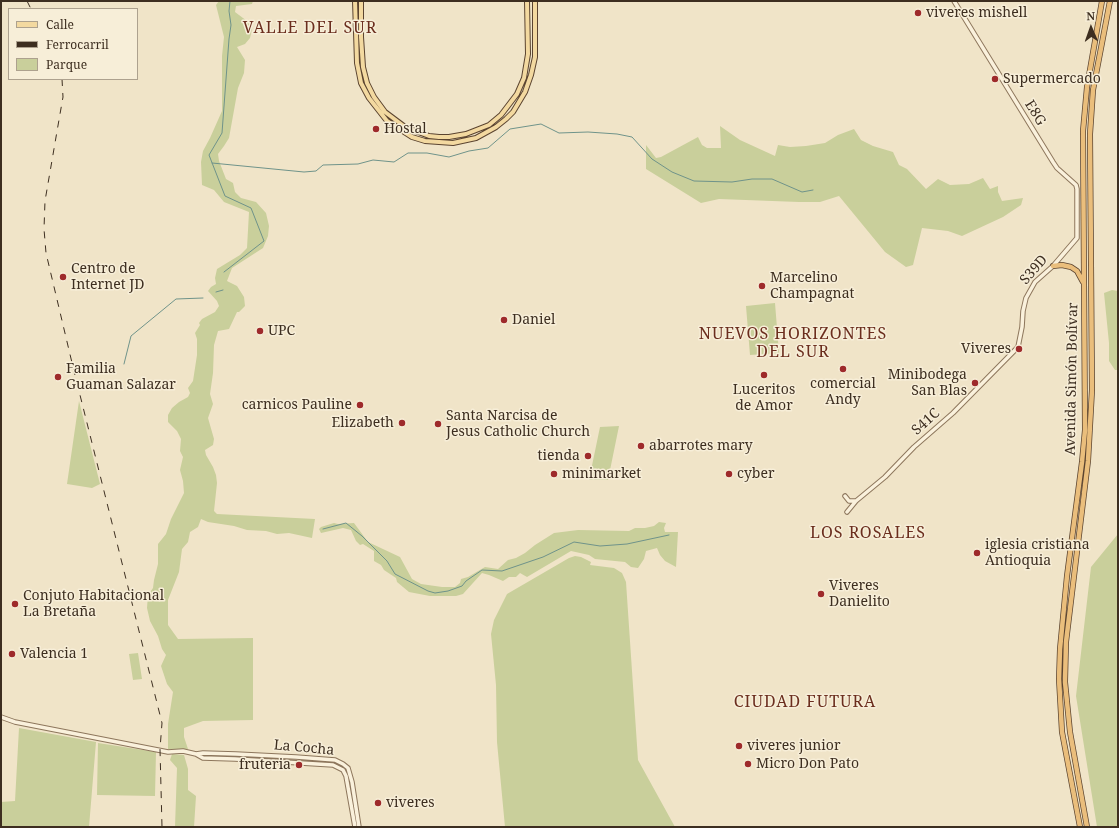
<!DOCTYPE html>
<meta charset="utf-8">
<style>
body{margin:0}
#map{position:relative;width:1119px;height:828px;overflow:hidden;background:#f0e4c8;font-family:"Noto Serif",serif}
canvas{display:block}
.frame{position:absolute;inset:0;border:2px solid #3d2e20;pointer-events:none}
.legend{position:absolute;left:8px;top:8px;width:130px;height:72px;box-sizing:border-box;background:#f7eed8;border:1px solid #ada18e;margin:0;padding:5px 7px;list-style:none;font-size:12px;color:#3d2e20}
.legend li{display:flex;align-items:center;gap:8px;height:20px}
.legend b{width:20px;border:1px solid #ada18e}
.north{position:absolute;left:1071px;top:8px;width:40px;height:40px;-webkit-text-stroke:3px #f7eed8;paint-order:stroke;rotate:358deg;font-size:11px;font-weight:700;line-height:16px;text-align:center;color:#3d2e20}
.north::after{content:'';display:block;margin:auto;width:14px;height:18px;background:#3d2e20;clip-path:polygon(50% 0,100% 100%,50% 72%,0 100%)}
</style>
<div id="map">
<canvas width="1119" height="828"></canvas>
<div class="frame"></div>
<ul class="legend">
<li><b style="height:5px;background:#f3d9a0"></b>Calle</li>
<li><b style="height:5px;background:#3d2e20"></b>Ferrocarril</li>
<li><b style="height:11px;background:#c9cf9b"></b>Parque</li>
</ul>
<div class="north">N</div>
</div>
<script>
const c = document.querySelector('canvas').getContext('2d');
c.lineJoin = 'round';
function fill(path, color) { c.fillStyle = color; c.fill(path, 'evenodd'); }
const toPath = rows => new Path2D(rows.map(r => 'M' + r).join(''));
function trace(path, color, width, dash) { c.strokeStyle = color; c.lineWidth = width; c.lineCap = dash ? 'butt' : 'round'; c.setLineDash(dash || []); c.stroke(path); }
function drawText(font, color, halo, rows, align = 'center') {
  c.font = font + ' "Noto Serif",serif'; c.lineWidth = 3; c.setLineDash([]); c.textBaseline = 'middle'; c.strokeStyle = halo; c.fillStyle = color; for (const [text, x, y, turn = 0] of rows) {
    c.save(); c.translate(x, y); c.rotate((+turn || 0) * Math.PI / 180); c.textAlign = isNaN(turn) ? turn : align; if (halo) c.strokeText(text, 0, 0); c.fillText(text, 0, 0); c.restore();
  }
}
const green = toPath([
 [219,1,253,1,252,4,236,6,235,12,247,21,252,29,250,38,245,44,237,47,245,60,244,73,238,88,229,138,224,146,218,154,219,161,226,179,233,183,235,192,241,198,256,202,266,213,269,226,268,236,263,248,232,268,227,281,237,286,244,297,245,306,239,312,237,312,229,329,218,331,214,345,213,373,210,394,213,404,208,418,214,439,213,445,205,450,206,455,213,467,216,475,217,483,214,511,217,514,315,519,312,538,289,533,277,534,266,531,247,530,234,526,208,522,201,519,198,527,190,532,188,542,182,549,179,572,168,600,168,625,178,639,253,638,253,720,203,721,184,728,184,737,188,749,168,749,168,724,173,692,167,684,161,666,166,655,162,649,158,636,150,621,147,608,148,595,153,588,154,580,158,564,158,544,166,534,171,519,184,493,183,481,180,470,183,457,180,451,181,439,177,431,168,422,168,415,172,408,179,402,188,397,190,393,188,388,193,381,197,355,197,339,195,333,200,325,199,323,202,319,215,312,219,306,217,301,208,291,211,287,216,284,215,278,217,269,240,255,247,248,249,212,224,202,214,190,202,185,201,162,203,151,210,138,222,111,222,56,224,37,216,5],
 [720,126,740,140,775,156,778,145,790,147,806,146,825,143,838,135,854,129,861,140,873,146,893,152,899,165,907,169,926,189,938,179,950,185,969,184,983,178,990,189,998,186,998,192,1002,201,1023,198,1021,205,1003,217,962,236,948,231,922,228,913,265,906,267,885,252,839,196,820,202,799,202,719,199,701,203,646,169,646,145,656,158,661,157,698,137,702,145,707,148,721,148],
 [1112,290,1118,291,1118,370,1115,370,1109,361,1109,343,1104,293],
 [775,303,779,353,750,355,746,306],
 [79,401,100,484,92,488,67,484],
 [619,426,608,480,589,480,600,427],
 [659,522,666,523,664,528,665,532,678,532,676,567,665,561,660,555,657,548,646,551,644,559,638,568,631,567,625,562,595,559,589,555,571,551,527,577,520,573,516,577,509,577,503,581,489,575,482,573,463,594,456,596,430,596,409,592,397,582,396,578,384,570,381,565,374,561,374,551,363,544,360,545,356,541,351,530,343,528,321,533,319,529,321,527,334,523,338,524,354,523,368,542,400,557,412,579,421,584,442,587,455,587,460,583,461,579,468,577,485,567,498,569,508,560,516,558,525,553,535,545,554,533,578,530,629,531,635,528,645,528,654,526],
 [1118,534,1118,827,1097,827,1076,696,1091,567],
 [575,556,581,557,591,562,590,565,614,568,622,573,626,582,638,760,675,827,505,827,497,742,496,685,491,634,494,620,507,594,569,558],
 [138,653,142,679,133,680,129,654],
 [19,728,96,742,89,827,1,827,1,802,15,801],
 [98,743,156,752,155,796,97,795],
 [172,754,184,755,188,769,188,790,196,796,194,827,175,827,177,768,170,760]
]);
const stream = toPath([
 [212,163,304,172,316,171,323,165,358,164,373,160,394,162,408,153,427,153,449,157,469,151,488,148,510,129,541,124,559,133,588,132,617,134,632,137,652,159,672,172,694,181,732,182,752,179,772,179,802,192,813,190],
 [224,272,264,241,251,208,225,196,209,155,222,133,229,39,231,25,229,11,230,1],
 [216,292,223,290],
 [124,364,131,336,176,299,203,298],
 [323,529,346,523,362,536,387,561,395,574,428,591,435,593,448,591,462,586,466,581,482,570,502,571,543,557,574,542,600,546,627,544,669,535]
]);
const tertiary = toPath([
 [845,496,849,501,856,501],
 [847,512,856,501,885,477,914,447,953,413,1018,347,1022,327,1023,311,1026,298,1035,282,1053,266,1077,238,1077,189,1076,185,1057,168,1053,162,954,1],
 [1,717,15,722,168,752,183,751,196,754,203,758,235,759,333,765,343,770,346,776,355,827],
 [196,754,203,753,236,754,296,757,335,760,343,764,348,768,352,782,359,827]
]);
const primary = toPath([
 [355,1,357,63,361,83,369,98,387,121,412,137,425,141,453,143,476,138,496,127,506,119,513,112,525,92,531,75,535,57,535,1],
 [361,1,361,37,363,67,367,83,374,97,385,112,405,127,429,136,439,137,449,137,466,134,489,125,501,115,517,94,524,78,528,54,527,1]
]);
const trunk = toPath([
 [1053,266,1062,265,1071,267,1077,271,1083,282],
 [1080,827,1062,732,1059,679,1060,649,1067,576,1082,462,1085,430,1083,131,1087,87,1102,1],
 [1087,827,1070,732,1065,682,1066,642,1088,461,1092,390,1090,134,1093,90,1110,1]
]);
const rail = toPath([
 [27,1,31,9],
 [62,79,63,97,60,114,45,201,44,229,46,253,73,367,162,723,160,749,162,827]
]);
const markers = [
 [918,13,4,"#9e2a2b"],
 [995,79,4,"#9e2a2b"],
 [376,129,4,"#9e2a2b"],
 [63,277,4,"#9e2a2b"],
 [762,286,4,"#9e2a2b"],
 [504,320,4,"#9e2a2b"],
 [260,331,4,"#9e2a2b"],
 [1019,349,4,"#9e2a2b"],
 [843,369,4,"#9e2a2b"],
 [764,375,4,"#9e2a2b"],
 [58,377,4,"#9e2a2b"],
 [975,383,4,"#9e2a2b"],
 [360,405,4,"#9e2a2b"],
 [402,423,4,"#9e2a2b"],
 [438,424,4,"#9e2a2b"],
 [641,446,4,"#9e2a2b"],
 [588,456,4,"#9e2a2b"],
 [554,474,4,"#9e2a2b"],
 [729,474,4,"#9e2a2b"],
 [977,553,4,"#9e2a2b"],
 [821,594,4,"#9e2a2b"],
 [15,604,4,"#9e2a2b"],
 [12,654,4,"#9e2a2b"],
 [739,746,4,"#9e2a2b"],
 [748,764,4,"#9e2a2b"],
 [299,765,4,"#9e2a2b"],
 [378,803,4,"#9e2a2b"]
];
const poiNames = [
 ["viveres mishell",926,13],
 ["Supermercado",1003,79],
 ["Hostal",384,129],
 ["Centro de",71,269],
 ["Internet JD",71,285],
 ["Marcelino",770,278],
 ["Champagnat",770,294],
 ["Daniel",512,320],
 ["UPC",268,331],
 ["Viveres",1011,349,"right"],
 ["Familia",66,369],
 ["Guaman Salazar",66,385],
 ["Minibodega",967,375,"right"],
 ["San Blas",967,391,"right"],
 ["comercial",843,384,"center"],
 ["Andy",843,400,"center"],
 ["Luceritos",764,390,"center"],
 ["de Amor",764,406,"center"],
 ["carnicos Pauline",352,405,"right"],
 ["Santa Narcisa de",446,416],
 ["Jesus Catholic Church",446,432],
 ["Elizabeth",394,423,"right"],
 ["abarrotes mary",649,446],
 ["tienda",580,456,"right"],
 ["minimarket",562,474],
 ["cyber",737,474],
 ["iglesia cristiana",985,545],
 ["Antioquia",985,561],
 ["Viveres",829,586],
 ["Danielito",829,602],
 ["Conjuto Habitacional",23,596],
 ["La Bretaña",23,612],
 ["Valencia 1",20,654],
 ["viveres junior",747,746],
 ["Micro Don Pato",756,764],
 ["fruteria",291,765,"right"],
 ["viveres",386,803]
];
const streetNames = [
 ["E8G",1035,113,58],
 ["S39D",1034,270,-49],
 ["Avenida Simón Bolívar",1072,379,-89],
 ["S41C",926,422,-42],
 ["La Cocha",304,748,5]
];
const quarterNames = [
 ["VALLE DEL SUR",310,28],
 ["NUEVOS HORIZONTES",793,334],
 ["DEL SUR",793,352],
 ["LOS ROSALES",868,533],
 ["CIUDAD FUTURA",805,702]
];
fill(green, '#c9cf9b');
trace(stream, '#6f938a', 1);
trace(tertiary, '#8d765c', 5.5);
trace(primary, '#5b4430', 6);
trace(trunk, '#5b4430', 6);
trace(tertiary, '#faf1dc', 3.5);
trace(primary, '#f3d9a0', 4);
trace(trunk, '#eabe7c', 4.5);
trace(rail, '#3d2e20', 1, [7, 7]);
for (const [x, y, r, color] of markers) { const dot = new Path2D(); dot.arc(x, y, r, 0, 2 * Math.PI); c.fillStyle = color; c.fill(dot); trace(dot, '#f7eed8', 1.5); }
drawText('14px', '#3d2e20', '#f7eed8', poiNames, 'left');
drawText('14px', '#3d2e20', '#f7eed8', streetNames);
c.letterSpacing = '1px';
drawText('16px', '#6b2e1e', '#f7eed8', quarterNames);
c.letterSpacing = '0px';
</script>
